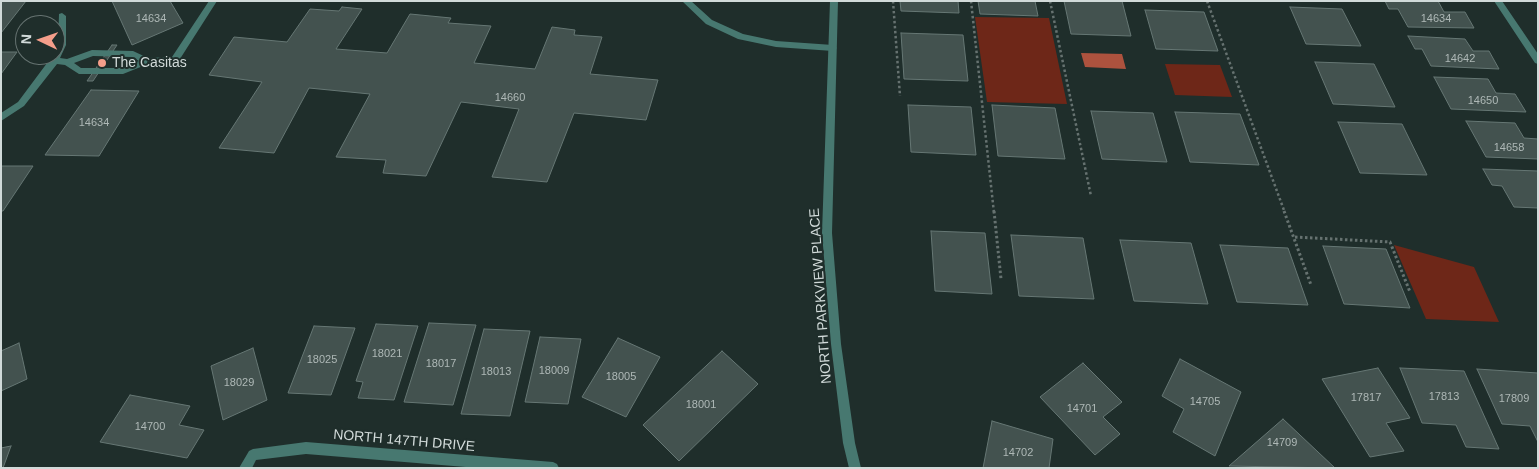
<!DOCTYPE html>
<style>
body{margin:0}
#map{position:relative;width:1539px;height:469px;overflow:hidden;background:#1f2e2b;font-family:Arial,sans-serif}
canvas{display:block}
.frame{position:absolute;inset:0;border:2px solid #d1dad9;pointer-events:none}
.north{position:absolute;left:15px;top:15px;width:50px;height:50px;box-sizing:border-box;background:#1f2e2b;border:1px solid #667371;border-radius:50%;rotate:273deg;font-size:14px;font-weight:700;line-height:20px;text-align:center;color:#d1dad9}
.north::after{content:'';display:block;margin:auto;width:18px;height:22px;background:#f49e8a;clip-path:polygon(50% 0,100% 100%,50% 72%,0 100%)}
</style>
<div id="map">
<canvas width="1539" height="469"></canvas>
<div class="frame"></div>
<div class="north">N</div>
</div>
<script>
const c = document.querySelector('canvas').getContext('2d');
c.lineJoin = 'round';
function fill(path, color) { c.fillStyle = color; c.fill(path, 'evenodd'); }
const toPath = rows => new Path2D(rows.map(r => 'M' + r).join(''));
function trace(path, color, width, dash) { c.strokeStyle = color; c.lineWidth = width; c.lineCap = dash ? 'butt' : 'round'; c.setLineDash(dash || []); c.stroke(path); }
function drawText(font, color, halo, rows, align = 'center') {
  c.font = font + ' Arial,sans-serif'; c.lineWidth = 4; c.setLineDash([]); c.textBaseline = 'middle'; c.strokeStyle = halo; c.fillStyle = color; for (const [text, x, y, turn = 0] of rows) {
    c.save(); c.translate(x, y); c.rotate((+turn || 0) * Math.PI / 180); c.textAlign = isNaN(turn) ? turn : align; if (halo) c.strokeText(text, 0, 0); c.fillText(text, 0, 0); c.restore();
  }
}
const green = toPath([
 [975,17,1049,18,1067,104,987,102],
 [1165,64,1220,65,1232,97,1175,95],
 [1394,245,1474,267,1499,322,1426,319]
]);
const water = toPath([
 [1081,53,1122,54,1126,69,1085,67]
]);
const building = toPath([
 [1,1,26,1,1,33,1,1],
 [112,1,170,1,183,23,132,45,112,1],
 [900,1,958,1,959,13,901,11,900,1],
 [978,1,1035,1,1038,16,980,14,978,1],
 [1064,1,1122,1,1131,36,1071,34,1064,1],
 [1385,1,1438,1,1444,12,1465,12,1474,28,1408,27,1398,9,1389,9,1385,1],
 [342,7,362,9,336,49,387,53,410,14,451,18,448,23,491,26,474,63,535,69,552,27,575,30,574,35,602,37,590,74,658,80,646,120,574,113,547,182,492,177,519,109,461,102,426,176,383,173,386,160,336,157,370,94,309,88,274,153,219,148,262,82,209,75,234,37,287,42,310,9,339,11,342,7],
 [1290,7,1342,9,1361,46,1306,44,1290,7],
 [1145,10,1204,12,1218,51,1156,49,1145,10],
 [901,33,963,35,968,81,904,79,901,33],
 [1408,36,1465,39,1473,51,1489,51,1499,69,1431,66,1422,49,1415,49,1408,36],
 [112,45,117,45,93,81,87,81,112,45],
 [1,52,17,52,1,74,1,52],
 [1315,62,1374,64,1395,107,1333,104,1315,62],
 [1434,77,1488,79,1496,93,1515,94,1526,112,1451,109,1434,77],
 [91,90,139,91,99,156,45,155,91,90],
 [908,105,971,107,976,155,911,152,908,105],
 [992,105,1055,108,1065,159,998,156,992,105],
 [1091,111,1153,113,1167,162,1102,159,1091,111],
 [1175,112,1240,114,1259,165,1190,162,1175,112],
 [1466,121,1515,123,1524,138,1538,139,1538,159,1486,157,1466,121],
 [1338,122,1402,124,1427,175,1360,173,1338,122],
 [1,166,33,166,3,211,1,211,1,166],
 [1483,169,1538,171,1538,208,1514,207,1502,186,1492,185,1483,169],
 [931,231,985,233,992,294,935,291,931,231],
 [1011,235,1083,238,1094,299,1019,296,1011,235],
 [1120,240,1191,243,1208,304,1134,301,1120,240],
 [1220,245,1288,248,1308,305,1237,302,1220,245],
 [1323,246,1386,249,1410,308,1344,304,1323,246],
 [429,323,476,325,453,405,404,402,429,323],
 [376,324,418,326,394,400,358,398,363,382,356,381,376,324],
 [314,326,355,328,331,395,288,393,314,326],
 [484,329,530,331,510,416,461,414,484,329],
 [540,337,581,339,568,404,525,402,540,337],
 [618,338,660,357,626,417,582,397,618,338],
 [19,343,27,379,1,391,1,351,19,343],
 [253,348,267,400,223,420,211,366,253,348],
 [722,351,758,384,679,461,643,425,722,351],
 [1180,359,1241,392,1215,456,1173,432,1184,409,1162,396,1180,359],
 [1083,363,1122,402,1103,417,1120,434,1095,455,1040,397,1083,363],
 [1378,368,1410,418,1386,423,1404,451,1370,457,1322,379,1378,368],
 [1400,368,1464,371,1499,449,1466,447,1456,425,1422,423,1400,368],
 [1477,369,1538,373,1538,442,1530,426,1502,424,1477,369],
 [130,395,190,406,179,425,204,430,187,458,100,442,130,395],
 [1283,419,1335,468,1229,466,1283,419],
 [992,421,1053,439,1049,468,983,468,992,421],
 [11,446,3,468,1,468,1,448,11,446]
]);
const pathFar1 = toPath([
 [893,1,900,96],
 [971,1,994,213],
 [1050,1,1091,196],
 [1207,1,1285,213]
]);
const path = toPath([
 [994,211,1001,279],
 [1284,211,1311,285],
 [1295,237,1390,242,1410,292]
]);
const minor = toPath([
 [209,1,217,1,178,62,148,64,123,74,79,74,65,65,57,64,24,106,1,121,1,113,18,102,53,55,55,55,58,45,59,14,62,13,66,16,66,45,60,58,67,59,92,50,133,51,148,58,172,57,209,1],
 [93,56,132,57,139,61,122,68,81,68,74,63,93,56],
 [682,1,691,1,712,20,743,34,776,41,833,45,837,48,833,51,776,47,738,39,706,24,682,1],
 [1494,1,1502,1,1538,54,1538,64,1535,63,1494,1],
 [306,442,553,462,557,464,559,468,478,468,306,454,256,460,252,468,239,468,249,451,253,449,306,442]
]);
const tertiary = toPath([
 [830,1,838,1,832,233,841,344,855,443,861,468,849,468,843,443,831,344,822,233,830,1]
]);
const markers = [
 [102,63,5,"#f49e8a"]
];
const numberNames = [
 ["14634",151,19],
 ["14634",1436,19],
 ["14642",1460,59],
 ["14660",510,98],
 ["14650",1483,101],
 ["14634",94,123],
 ["14658",1509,148],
 ["18021",387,354],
 ["18025",322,360],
 ["18017",441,364],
 ["18009",554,371],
 ["18013",496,372],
 ["18005",621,377],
 ["18029",239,383],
 ["17813",1444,397],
 ["17817",1366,398],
 ["17809",1514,399],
 ["14705",1205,402],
 ["18001",701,405],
 ["14701",1082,409],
 ["14700",150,427],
 ["14709",1282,443],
 ["14702",1018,453]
];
const poiNames = [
 ["The Casitas",112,63]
];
const streetNames = [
 ["NORTH PARKVIEW PLACE",821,296,-94],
 ["NORTH 147TH DRIVE",404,441,5]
];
fill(green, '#6e2718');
fill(water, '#ad523e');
fill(building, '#43524f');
trace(building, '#667774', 1);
trace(pathFar1, '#667270', 2.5, [2.5, 2.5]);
trace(path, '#667270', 3, [2.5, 2.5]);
fill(minor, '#477870');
fill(tertiary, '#477870');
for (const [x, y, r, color] of markers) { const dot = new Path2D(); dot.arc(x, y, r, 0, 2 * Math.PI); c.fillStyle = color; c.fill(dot); trace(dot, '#1f2e2b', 2); }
drawText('11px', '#aeb8b6', null, numberNames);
drawText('14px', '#d1dad9', '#1f2e2b', poiNames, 'left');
drawText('14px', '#d1dad9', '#1f2e2b', streetNames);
</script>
